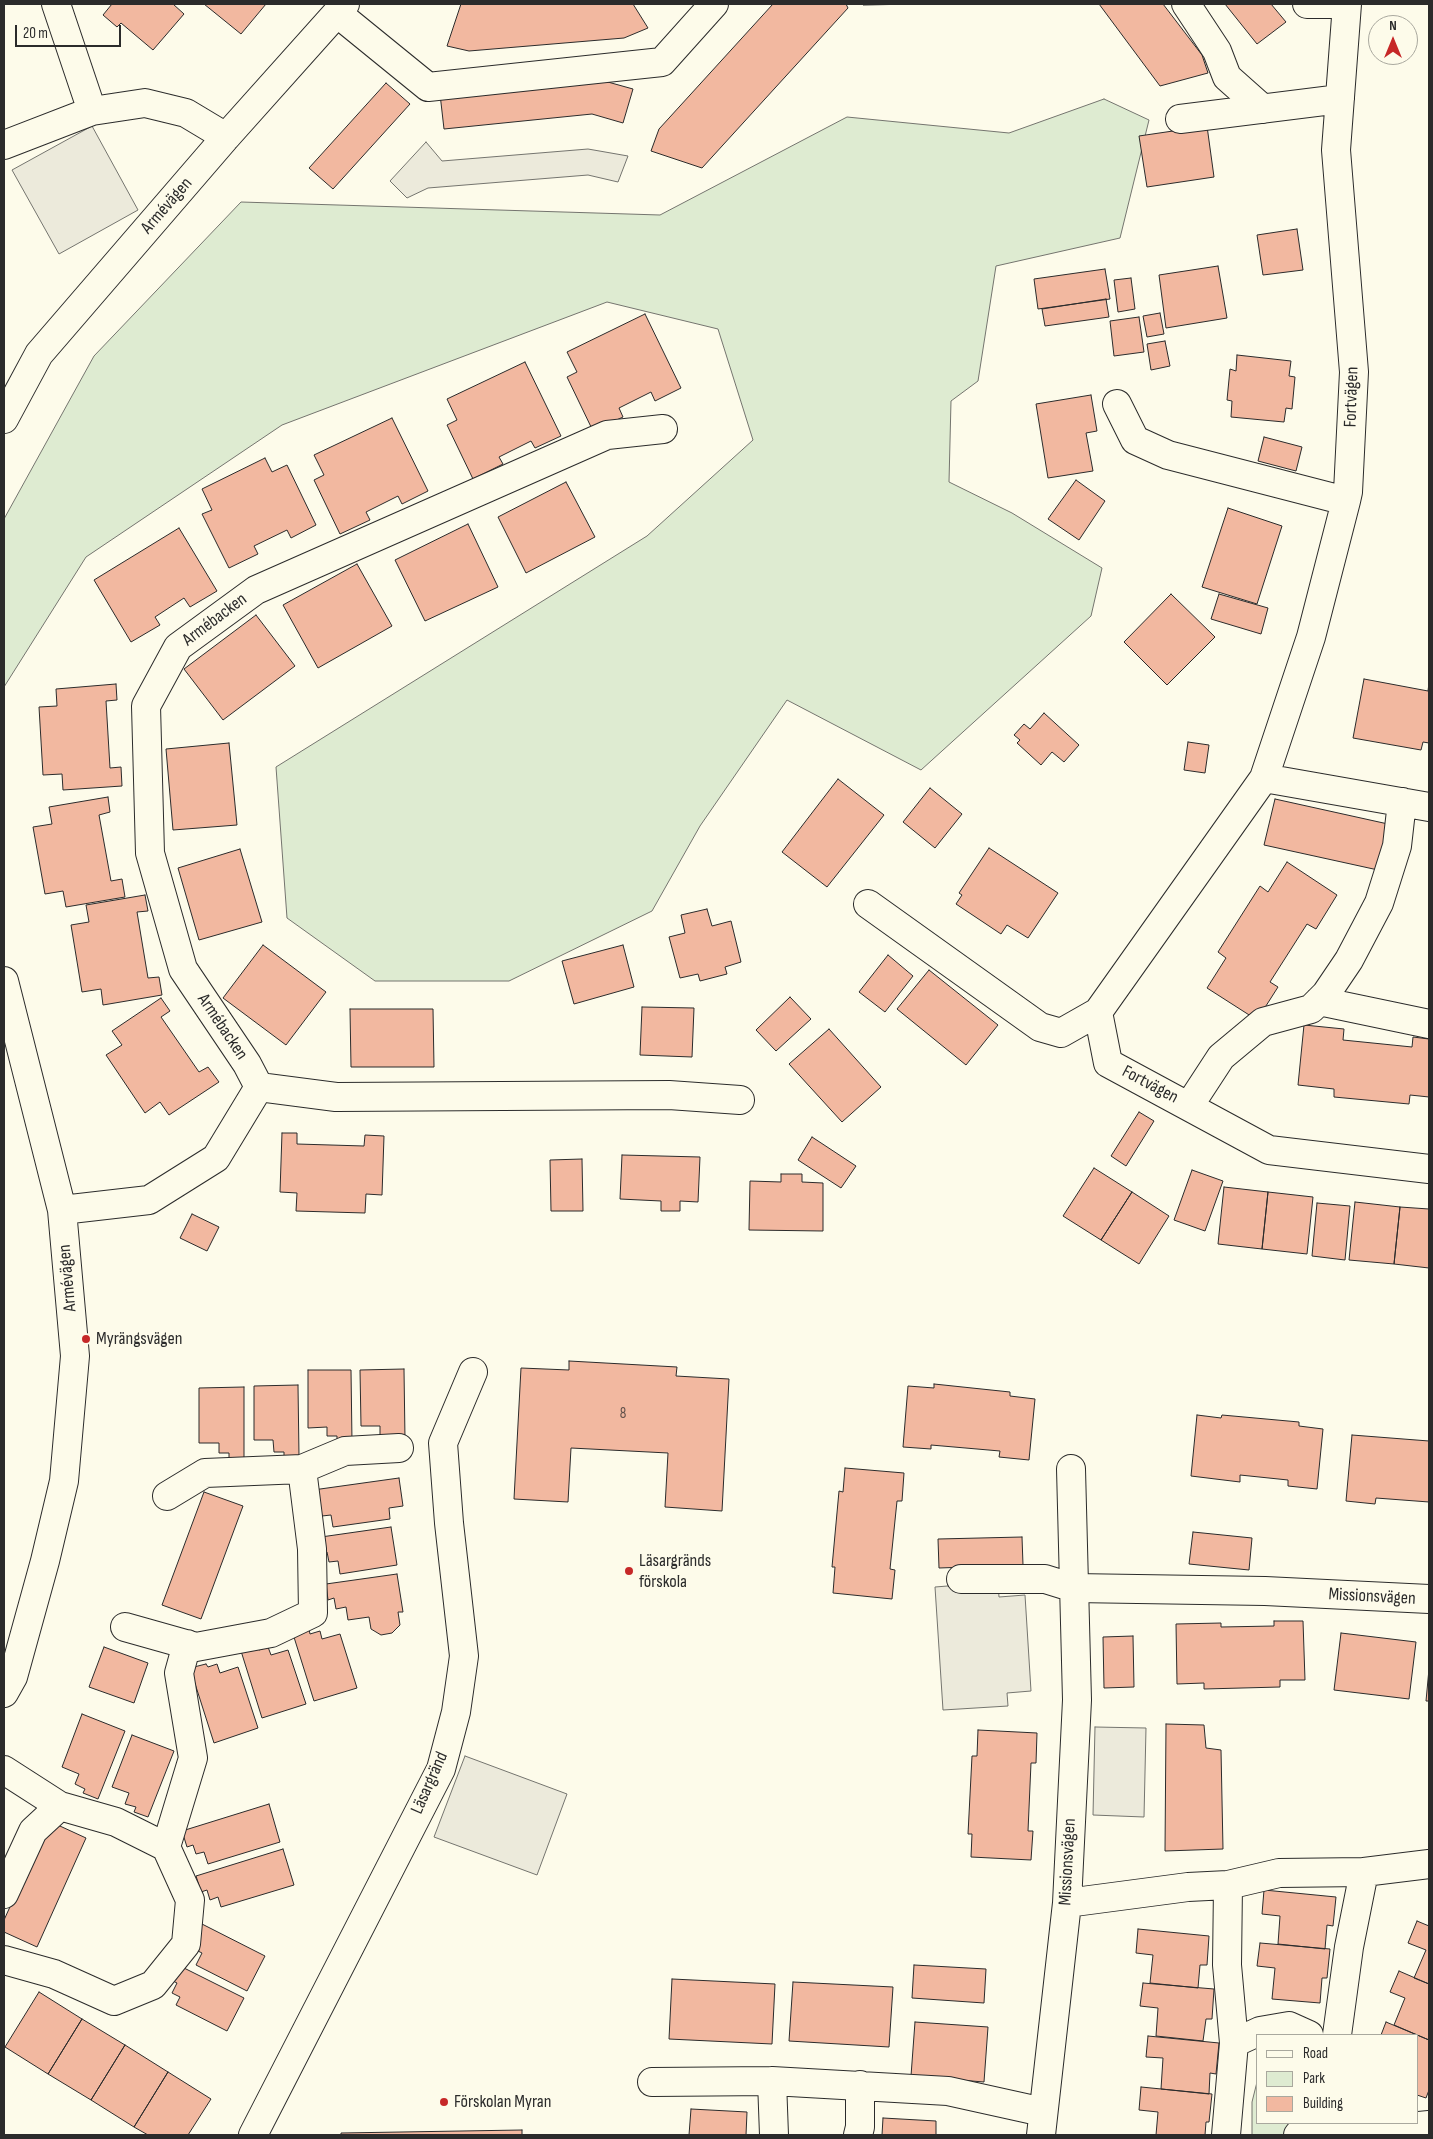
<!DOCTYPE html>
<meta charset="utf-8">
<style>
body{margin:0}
#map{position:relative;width:1433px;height:2139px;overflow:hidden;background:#fdfbea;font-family:"Sofia Sans Condensed",sans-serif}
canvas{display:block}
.frame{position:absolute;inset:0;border:5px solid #2b2b2b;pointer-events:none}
.legend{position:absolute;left:1256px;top:2034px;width:162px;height:90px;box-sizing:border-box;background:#fdfbea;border:1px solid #a9a89e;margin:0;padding:6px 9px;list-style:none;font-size:15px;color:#2b2b2b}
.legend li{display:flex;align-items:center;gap:10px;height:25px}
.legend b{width:25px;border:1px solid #a9a89e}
.north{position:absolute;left:1368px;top:15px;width:50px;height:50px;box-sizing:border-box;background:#fdfbea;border:1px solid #a9a89e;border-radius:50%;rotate:0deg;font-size:14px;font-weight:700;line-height:20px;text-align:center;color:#2b2b2b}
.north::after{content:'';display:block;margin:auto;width:18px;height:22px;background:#c62828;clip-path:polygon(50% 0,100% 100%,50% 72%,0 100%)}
.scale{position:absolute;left:15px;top:25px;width:106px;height:22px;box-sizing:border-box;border:2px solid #2b2b2b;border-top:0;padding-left:6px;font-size:15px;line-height:18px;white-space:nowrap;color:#2b2b2b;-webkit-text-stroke:4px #fdfbea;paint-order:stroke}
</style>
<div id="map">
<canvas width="1433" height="2139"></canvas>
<div class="frame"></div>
<ul class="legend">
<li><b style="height:6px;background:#fdfbea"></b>Road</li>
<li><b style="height:14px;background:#deebd1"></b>Park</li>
<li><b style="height:14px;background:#f2b8a0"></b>Building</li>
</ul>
<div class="north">N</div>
<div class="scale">20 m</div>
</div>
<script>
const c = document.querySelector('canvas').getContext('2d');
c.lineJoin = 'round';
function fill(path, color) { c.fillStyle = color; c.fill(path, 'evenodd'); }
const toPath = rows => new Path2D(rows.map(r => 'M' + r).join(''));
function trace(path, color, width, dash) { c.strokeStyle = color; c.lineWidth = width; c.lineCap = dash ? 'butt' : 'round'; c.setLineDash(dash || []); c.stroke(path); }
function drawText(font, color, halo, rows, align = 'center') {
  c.font = font + ' "Sofia Sans Condensed",sans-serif'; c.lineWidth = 4; c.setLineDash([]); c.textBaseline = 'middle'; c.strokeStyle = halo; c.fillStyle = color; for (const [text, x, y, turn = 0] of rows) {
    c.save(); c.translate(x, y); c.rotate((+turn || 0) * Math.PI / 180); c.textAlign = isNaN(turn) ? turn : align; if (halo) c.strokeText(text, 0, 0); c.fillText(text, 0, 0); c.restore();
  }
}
const green = toPath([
 [1104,99,1149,120,1120,238,996,266,978,381,951,401,949,482,1012,513,1102,568,1091,616,921,770,787,700,700,826,652,911,509,981,375,981,287,918,276,767,647,536,753,440,718,329,607,302,282,425,86,557,4,687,4,519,94,356,241,202,660,215,847,117,1009,133,1104,99],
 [1257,2082,1257,2123,1297,2123,1288,2135,1252,2135,1252,2102,1257,2082]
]);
const parking = toPath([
 [92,126,138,210,59,254,12,170,92,126],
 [426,142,442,161,588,149,628,156,618,182,588,175,428,188,407,198,390,181,426,142],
 [998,1582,999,1597,1025,1595,1031,1691,1007,1693,1008,1706,943,1710,935,1587,998,1582],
 [1095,1727,1146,1728,1144,1817,1093,1815,1095,1727],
 [465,1756,567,1794,537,1875,434,1837,465,1756]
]);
const building = toPath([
 [112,4,173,4,184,14,153,50,121,23,117,27,103,15,112,4],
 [204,4,266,4,241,34,204,4],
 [461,4,633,4,648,28,624,38,469,51,447,46,461,4],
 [773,4,846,4,848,8,702,168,651,151,659,129,773,4],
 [862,4,916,4,863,5,862,4],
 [1099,4,1163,4,1202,55,1208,73,1160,86,1099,4],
 [1225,4,1271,4,1286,22,1257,44,1225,4],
 [597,79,633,89,623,123,592,114,444,129,440,94,597,79],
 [386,83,410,104,333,189,309,168,386,83],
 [1207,126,1214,177,1147,187,1139,136,1207,126],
 [1297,229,1303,270,1263,275,1257,235,1297,229],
 [1218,266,1227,318,1166,328,1159,275,1218,266],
 [1105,269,1110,299,1038,309,1034,279,1105,269],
 [1131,278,1135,309,1118,312,1114,280,1131,278],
 [1106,299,1109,317,1045,326,1042,309,1106,299],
 [1160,313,1164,334,1147,337,1143,316,1160,313],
 [645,314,681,388,655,401,651,392,619,408,623,417,593,431,567,377,577,372,567,352,645,314],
 [1139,317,1144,352,1114,356,1110,321,1139,317],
 [1165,341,1170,366,1151,370,1147,344,1165,341],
 [1237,355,1291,361,1289,376,1295,377,1292,409,1286,408,1284,422,1231,417,1232,401,1227,400,1230,369,1236,371,1237,355],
 [525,362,561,436,535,448,531,441,499,457,503,464,473,479,447,425,457,420,447,399,525,362],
 [1091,395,1097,431,1086,433,1093,471,1048,478,1036,404,1091,395],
 [392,418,428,491,402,504,398,496,366,512,370,520,340,534,314,480,324,475,314,455,392,418],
 [1264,437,1302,447,1296,471,1258,461,1264,437],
 [265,458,272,472,287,465,316,525,291,538,287,530,254,546,258,554,229,568,202,514,212,510,202,489,265,458],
 [1076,480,1105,501,1079,540,1048,519,1076,480],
 [566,482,595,537,526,573,498,517,566,482],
 [1228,508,1282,526,1257,604,1202,587,1228,508],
 [468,524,498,587,425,621,395,560,468,524],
 [179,528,217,591,190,607,184,598,155,617,160,625,131,642,94,580,179,528],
 [357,564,392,626,318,668,283,605,357,564],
 [1171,594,1215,637,1167,685,1124,642,1171,594],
 [1219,594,1268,608,1261,634,1211,619,1219,594],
 [256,615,295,666,223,720,184,669,256,615],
 [1364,679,1428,691,1429,683,1429,743,1423,742,1421,750,1353,738,1364,679],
 [116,684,117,700,106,701,110,768,121,767,122,786,63,790,62,774,43,775,39,707,57,706,56,689,116,684],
 [1044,713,1079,745,1064,762,1052,752,1041,765,1017,743,1020,740,1014,735,1024,724,1030,729,1044,713],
 [1188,742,1209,745,1205,773,1184,770,1188,742],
 [229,743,237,825,173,830,166,749,229,743],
 [838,779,884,815,827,887,782,852,838,779],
 [930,788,962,814,935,848,903,822,930,788],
 [108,797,110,812,99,815,111,881,122,879,125,897,66,907,63,891,45,894,33,827,52,824,49,807,108,797],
 [1275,799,1388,824,1378,870,1264,845,1275,799],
 [989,848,1058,893,1028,938,1007,925,1001,934,956,904,962,895,959,893,989,848],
 [240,849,262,922,199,940,178,868,240,849],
 [1287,862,1337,895,1316,929,1307,924,1270,982,1278,987,1257,1020,1207,988,1226,958,1218,952,1260,886,1268,892,1287,862],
 [145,895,148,911,137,912,148,978,159,977,162,995,103,1005,101,989,82,992,71,925,89,922,86,905,145,895],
 [707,909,712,926,731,921,741,962,725,967,727,974,700,981,698,974,680,978,669,937,685,933,681,915,707,909],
 [263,945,326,992,286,1045,223,998,263,945],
 [623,945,634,987,574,1004,562,961,623,945],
 [888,955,913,976,885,1012,859,992,888,955],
 [929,970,998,1025,966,1065,897,1009,929,970],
 [790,997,811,1019,776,1051,756,1030,790,997],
 [161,998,170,1011,161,1017,199,1072,208,1067,219,1082,169,1115,160,1102,145,1113,106,1055,122,1045,112,1031,161,998],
 [642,1007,694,1008,692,1057,640,1055,642,1007],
 [350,1009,433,1009,434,1067,351,1067,350,1009],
 [1304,1025,1344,1029,1343,1040,1412,1047,1413,1037,1429,1039,1429,1097,1410,1095,1409,1104,1334,1097,1334,1089,1298,1085,1304,1025],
 [829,1029,881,1087,842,1122,789,1064,829,1029],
 [1139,1112,1154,1121,1126,1166,1111,1156,1139,1112],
 [282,1133,297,1133,297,1144,364,1146,365,1135,384,1136,382,1195,366,1194,365,1213,296,1211,297,1193,280,1192,282,1133],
 [812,1137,856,1166,841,1188,798,1160,812,1137],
 [622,1155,700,1157,698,1202,680,1201,680,1211,661,1211,661,1201,620,1199,622,1155],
 [582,1159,583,1211,551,1211,550,1160,582,1159],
 [1094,1168,1132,1192,1101,1240,1063,1216,1094,1168],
 [1192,1170,1223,1181,1205,1231,1174,1220,1192,1170],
 [781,1174,802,1174,802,1182,823,1183,823,1231,749,1230,750,1181,781,1182,781,1174],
 [1224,1187,1268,1192,1262,1249,1218,1244,1224,1187],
 [1132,1192,1169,1216,1139,1264,1101,1240,1132,1192],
 [1268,1192,1313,1197,1307,1254,1262,1249,1268,1192],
 [1355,1202,1400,1207,1394,1264,1349,1260,1355,1202],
 [1317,1203,1350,1206,1345,1260,1312,1256,1317,1203],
 [1400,1207,1429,1209,1429,1268,1394,1264,1400,1207],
 [192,1214,219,1227,207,1251,180,1238,192,1214],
 [569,1361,677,1367,676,1376,729,1379,722,1511,665,1507,668,1453,571,1448,568,1502,514,1499,521,1368,569,1370,569,1361],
 [404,1369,405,1439,391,1440,391,1435,380,1435,380,1426,361,1426,360,1370,404,1369],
 [308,1370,351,1370,352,1442,337,1442,337,1436,327,1436,327,1427,308,1428,308,1370],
 [934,1384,1010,1392,1010,1396,1035,1399,1029,1460,999,1457,1000,1451,931,1445,931,1449,903,1447,908,1386,934,1388,934,1384],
 [298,1385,299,1456,284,1457,284,1452,274,1452,273,1440,254,1440,254,1386,298,1385],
 [244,1387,244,1458,229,1458,229,1453,219,1453,219,1443,199,1443,199,1388,244,1387],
 [1197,1415,1221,1418,1222,1415,1299,1422,1299,1426,1323,1429,1317,1489,1288,1486,1288,1480,1240,1475,1240,1482,1191,1476,1197,1415],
 [1352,1435,1429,1441,1429,1502,1376,1498,1375,1504,1346,1501,1352,1435],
 [845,1468,904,1473,902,1501,897,1501,890,1569,895,1570,892,1599,833,1593,835,1567,832,1567,839,1491,843,1492,845,1468],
 [399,1478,403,1506,389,1508,390,1519,333,1527,331,1515,322,1516,320,1506,313,1490,399,1478],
 [204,1492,243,1506,201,1619,162,1605,204,1492],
 [391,1527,397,1565,340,1574,338,1561,329,1562,327,1552,323,1552,321,1537,391,1527],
 [1193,1532,1252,1538,1249,1570,1189,1564,1193,1532],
 [1022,1537,1023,1565,939,1568,938,1539,1022,1537],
 [397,1574,403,1612,398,1612,400,1625,392,1633,381,1635,371,1629,369,1617,348,1620,346,1607,336,1609,334,1598,328,1600,326,1584,397,1574],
 [1274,1621,1303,1621,1305,1680,1280,1680,1280,1687,1204,1689,1204,1683,1177,1684,1176,1624,1221,1623,1221,1627,1274,1626,1274,1621],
 [309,1629,310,1634,320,1631,322,1639,340,1634,357,1688,314,1701,293,1634,309,1629],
 [1341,1633,1416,1642,1409,1699,1334,1690,1341,1633],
 [1133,1636,1134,1687,1104,1688,1103,1637,1133,1636],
 [257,1646,259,1650,268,1647,271,1655,288,1650,306,1704,262,1718,241,1651,257,1646],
 [104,1647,148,1663,134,1703,89,1687,104,1647],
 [206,1664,208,1667,217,1664,220,1673,238,1667,258,1728,214,1743,190,1668,206,1664],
 [1429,1669,1429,1701,1426,1701,1429,1669],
 [82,1714,125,1731,98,1799,83,1793,85,1789,75,1784,79,1774,62,1767,82,1714],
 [1166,1724,1204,1725,1206,1748,1221,1750,1223,1849,1165,1851,1166,1724],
 [978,1730,1037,1733,1036,1763,1031,1763,1028,1831,1033,1831,1031,1860,971,1857,972,1834,968,1834,972,1756,977,1756,978,1730],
 [132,1735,174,1751,148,1817,134,1812,136,1807,125,1804,129,1793,112,1787,132,1735],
 [269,1804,280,1842,208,1864,204,1852,196,1854,193,1845,187,1847,182,1831,269,1804],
 [49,1821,86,1838,37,1947,4,1932,4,1920,49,1821],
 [283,1849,294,1885,221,1907,218,1897,210,1900,207,1890,201,1892,196,1876,283,1849],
 [1264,1890,1336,1897,1333,1926,1327,1925,1325,1949,1278,1944,1280,1916,1262,1914,1264,1890],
 [1417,1921,1429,1926,1429,1984,1414,1978,1426,1950,1408,1943,1417,1921],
 [200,1923,265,1956,247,1991,196,1965,202,1953,192,1948,200,1923],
 [1138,1929,1209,1936,1207,1965,1200,1965,1198,1988,1150,1983,1153,1955,1136,1953,1138,1929],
 [1260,1943,1330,1949,1327,1978,1322,1978,1320,2003,1272,1999,1275,1968,1257,1966,1260,1943],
 [178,1965,244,1998,227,2031,176,2005,180,1997,172,1993,177,1983,171,1980,178,1965],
 [914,1965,986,1969,984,2003,912,1998,914,1965],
 [1399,1971,1429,1984,1429,2040,1394,2025,1405,1998,1390,1992,1399,1971],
 [672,1979,775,1984,772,2044,669,2039,672,1979],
 [793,1982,893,1987,889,2047,789,2041,793,1982],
 [1143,1983,1214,1989,1212,2019,1206,2019,1203,2041,1156,2036,1158,2008,1140,2006,1143,1983],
 [39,1992,82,2019,48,2074,5,2047,39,1992],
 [82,2019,125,2045,91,2100,48,2074,82,2019],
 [915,2022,988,2027,984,2082,911,2076,915,2022],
 [1386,2022,1429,2040,1429,2090,1426,2098,1417,2095,1417,2035,1381,2035,1386,2022],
 [1148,2036,1219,2043,1216,2074,1210,2073,1209,2094,1161,2089,1163,2058,1146,2057,1148,2036],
 [125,2045,168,2072,134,2127,91,2100,125,2045],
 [168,2072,211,2099,188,2135,148,2135,134,2127,168,2072],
 [1141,2087,1212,2094,1209,2122,1206,2122,1205,2135,1156,2135,1158,2112,1139,2110,1141,2087],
 [691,2109,747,2112,746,2135,689,2135,691,2109],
 [883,2118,936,2121,936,2135,882,2135,883,2118],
 [522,2130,522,2135,341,2135,341,2133,522,2130]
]);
const minor = toPath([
 [56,4,92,111],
 [1186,4,1217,51,1227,77,1263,109],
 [1307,4,1346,4],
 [1347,4,1336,150,1354,372,1348,492,1346,501,1311,637,1264,778,1098,1012,1108,1063,1269,1150,1429,1169],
 [337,13,428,87,662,62,714,4],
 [1180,119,1340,99],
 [4,145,92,111,145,103,186,113,226,137],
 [1117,404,1135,440,1168,455,1346,501],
 [4,419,39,354,226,137,345,4],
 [1264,778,1429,807],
 [868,904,1040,1027,1061,1033,1098,1012],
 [4,981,62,1210,75,1356,64,1481,45,1561,13,1677,4,1693],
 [1319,1001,1429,1024],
 [259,1087,336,1097,669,1095,740,1100],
 [1189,1106,1221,1057,1263,1022,1311,1009,1326,994,1349,960,1379,903,1397,846,1402,802],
 [62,1210,149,1200,216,1158,259,1087,247,1064,183,969,150,853,146,706,178,647,256,590,607,435,663,429],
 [302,1469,345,1451,399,1448],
 [961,1579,1045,1579,1074,1588,1265,1591,1429,1599],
 [125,1627,196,1647,271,1633,313,1613,312,1549,302,1469,205,1473,167,1496],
 [4,1770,60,1806],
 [166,1847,193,1758,179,1673,187,1644],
 [1364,1872,1429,1864],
 [1228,1885,1279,1873,1364,1872,1349,1947,1337,2035],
 [4,1894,33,1831,60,1806,116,1822,166,1847,190,1900,186,1944,153,1985,114,2001,54,1974,4,1960],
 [1067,1903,1188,1887,1228,1885,1227,1965,1234,2043,1226,2135],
 [1234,2043,1260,2031,1289,2026,1309,2035],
 [772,2081,774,2135],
 [652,2082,772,2081,948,2091,1043,2112],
 [1323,2123,1339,2134,1429,2125],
 [253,2135,441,1769,456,1712,464,1656,449,1523,443,1443,473,1372],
 [858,2135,860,2127,860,2085],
 [1041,2135,1067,1903,1077,1700,1071,1469],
 [1298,2135,1308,2123]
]);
const markers = [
 [86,1339,5,"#c62828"],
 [629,1571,5,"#c62828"],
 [444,2102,5,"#c62828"]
];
const numberNames = [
 ["8",623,1414]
];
const streetNames = [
 ["Armévägen",167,206,-49],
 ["Fortvägen",1352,397,-88],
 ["Armébacken",215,620,-37],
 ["Armébacken",222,1027,56],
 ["Fortvägen",1150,1085,28],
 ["Armévägen",68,1278,-95],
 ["Missionsvägen",1372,1597,3],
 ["Läsargränd",430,1783,-66],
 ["Missionsvägen",1068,1862,-87]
];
const poiNames = [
 ["Myrängsvägen",96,1339],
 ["Läsargränds",639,1561],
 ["förskola",639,1582],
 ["Förskolan Myran",454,2102]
];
fill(green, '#deebd1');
trace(green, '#74746e', 1);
fill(parking, '#eceadb');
trace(parking, '#74746e', 1);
fill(building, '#f2b8a0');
trace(building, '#2b2b2b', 1);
trace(minor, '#2b2b2b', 30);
trace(minor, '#fdfbea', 28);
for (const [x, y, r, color] of markers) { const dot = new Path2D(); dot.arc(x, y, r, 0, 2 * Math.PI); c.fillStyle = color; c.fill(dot); trace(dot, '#fdfbea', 2); }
drawText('15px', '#5d4e48', null, numberNames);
drawText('18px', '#2b2b2b', '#fdfbea', streetNames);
drawText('18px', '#2b2b2b', '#fdfbea', poiNames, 'left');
</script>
